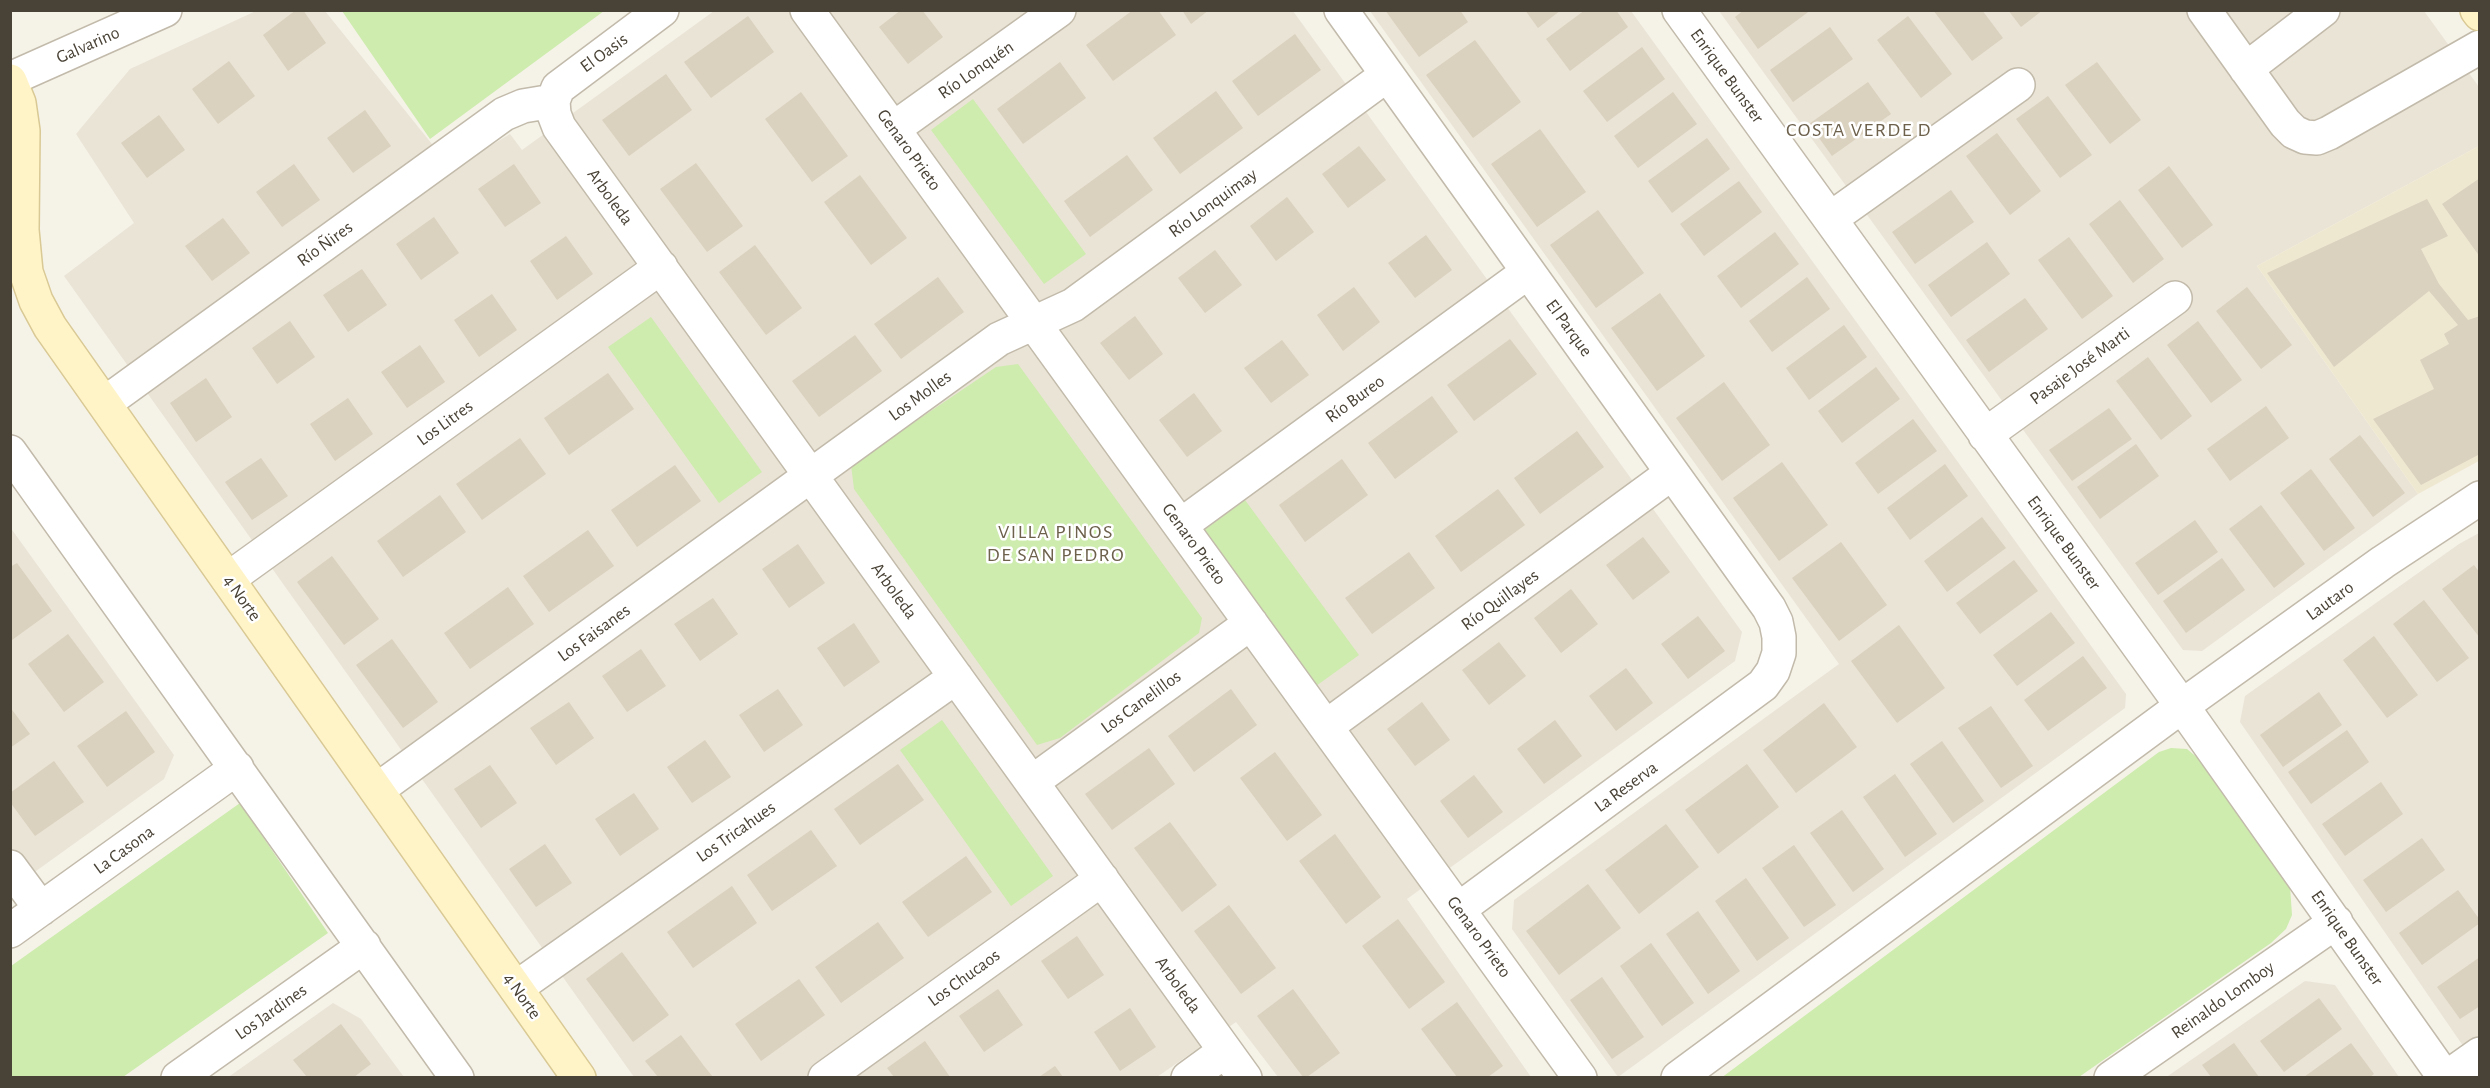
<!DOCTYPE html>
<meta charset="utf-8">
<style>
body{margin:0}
#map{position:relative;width:2490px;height:1088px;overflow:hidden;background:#f5f2e8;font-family:"Alegreya Sans",sans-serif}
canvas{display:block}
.frame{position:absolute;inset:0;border:12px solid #494236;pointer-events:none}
</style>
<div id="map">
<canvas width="2490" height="1088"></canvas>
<div class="frame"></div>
</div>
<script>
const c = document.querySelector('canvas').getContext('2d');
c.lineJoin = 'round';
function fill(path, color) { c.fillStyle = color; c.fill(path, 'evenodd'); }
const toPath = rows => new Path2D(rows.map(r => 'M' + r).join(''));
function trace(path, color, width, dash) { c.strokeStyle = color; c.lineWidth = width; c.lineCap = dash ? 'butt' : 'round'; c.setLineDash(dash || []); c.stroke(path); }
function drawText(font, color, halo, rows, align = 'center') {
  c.font = font + ' "Alegreya Sans",sans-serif'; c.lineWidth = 5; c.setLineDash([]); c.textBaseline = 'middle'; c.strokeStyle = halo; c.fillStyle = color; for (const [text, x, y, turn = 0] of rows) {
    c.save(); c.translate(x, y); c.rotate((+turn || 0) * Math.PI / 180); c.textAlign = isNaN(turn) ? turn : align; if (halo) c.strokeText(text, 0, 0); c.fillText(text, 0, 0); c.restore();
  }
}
const residential = toPath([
 [256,11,325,11,452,169,510,134,522,150,714,11,1293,11,1742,632,1735,661,1407,899,1531,1077,1278,1077,1236,1022,1157,1077,634,1077,64,276,134,223,76,134,130,69],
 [1370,11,1631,11,2126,694,2125,708,1618,1077,1512,929,1514,900,1839,664],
 [1719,11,2424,11,2479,87,2479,146,2257,266,2418,494,2202,651,2183,650],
 [10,527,174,755,164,779,11,889],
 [2479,533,2479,1069,2240,722,2245,696,2459,544],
 [2305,981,2335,985,2399,1077,2165,1078],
 [333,1003,361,1019,404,1077,227,1078]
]);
const education = toPath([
 [2479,146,2479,461,2418,494,2257,266]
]);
const green = toPath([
 [342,11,604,11,430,139],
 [973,99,1086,254,1044,284,931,130],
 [651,317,762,472,719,503,608,347],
 [1018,364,1202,618,1199,633,1060,738,1037,745,854,489,851,465,996,367],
 [1245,500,1359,655,1316,686,1203,531],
 [942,720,1053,876,1011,906,900,750],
 [2171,748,2187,749,2199,759,2290,886,2292,915,2286,929,2271,943,2079,1077,1721,1078,2159,752],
 [240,803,328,933,123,1077,11,1077,11,966]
]);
const building = toPath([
 [296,10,303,10,326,43,288,71,263,35],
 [901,10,922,10,943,37,908,64,879,27],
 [1133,10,1158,10,1176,35,1113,81,1086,45],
 [1182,10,1209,10,1191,24],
 [1385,10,1460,10,1468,22,1419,57],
 [1525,10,1561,10,1538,28],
 [1585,10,1616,10,1628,27,1570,71,1546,39],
 [1744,10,1811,10,1758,49,1735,17],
 [1933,10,1982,10,2003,38,1972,61],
 [2008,10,2043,10,2021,27],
 [748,16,774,52,711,98,684,62],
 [1908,16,1952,74,1921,98,1877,40],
 [1830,27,1853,59,1793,102,1770,70],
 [1295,34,1321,70,1258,116,1232,81],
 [1475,40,1521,102,1473,138,1426,75],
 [1642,47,1665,79,1607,122,1583,91],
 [229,61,255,96,218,124,192,89],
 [1060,62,1086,98,1023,144,997,109],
 [2097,62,2141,120,2110,144,2065,85],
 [666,74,692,110,629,156,602,120],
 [1868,82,1891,114,1832,156,1809,124],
 [1216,91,1243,128,1180,174,1153,138],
 [801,92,848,156,812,182,765,119],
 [1673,92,1697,124,1638,168,1614,136],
 [2048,96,2092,155,2060,178,2016,119],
 [365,110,391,146,353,173,327,138],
 [159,115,185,150,147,178,121,143],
 [1540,129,1586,192,1537,227,1491,164],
 [1997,133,2041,191,2010,215,1966,156],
 [1707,138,1730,169,1672,213,1648,181],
 [1359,146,1386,180,1348,208,1322,174],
 [1127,155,1153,190,1090,237,1064,201],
 [696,163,743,226,707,252,660,189],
 [294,164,320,200,282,227,256,192],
 [514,164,541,203,505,227,478,189],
 [2169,166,2213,225,2182,248,2138,190],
 [860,175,907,238,871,265,824,202],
 [2480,178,2480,257,2442,204],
 [1739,181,1762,212,1704,256,1680,224],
 [1951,190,1974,222,1915,264,1892,232],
 [1287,197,1314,232,1276,261,1250,226],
 [2427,199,2448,236,2421,249,2439,284,2468,320,2480,316,2480,454,2421,485,2373,419,2434,389,2420,360,2449,344,2444,334,2458,325,2429,291,2334,367,2267,273],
 [2120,200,2164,259,2133,283,2089,224],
 [1598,210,1644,273,1596,308,1550,245],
 [434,217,459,253,421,280,396,244],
 [223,218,250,253,212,281,185,246],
 [1775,232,1799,264,1741,308,1717,276],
 [1426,235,1452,270,1415,298,1388,263],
 [566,236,593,274,557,300,530,261],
 [2069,237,2113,296,2082,319,2038,260],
 [1987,242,2010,274,1951,317,1928,285],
 [755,245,802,308,766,335,719,272],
 [1215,250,1242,285,1205,313,1178,278],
 [362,269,387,305,348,332,323,295],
 [938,277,964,312,901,359,874,324],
 [1807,277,1830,309,1772,352,1749,321],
 [1354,287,1380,322,1343,351,1317,315],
 [2247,287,2292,345,2261,369,2216,311],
 [1660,293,1705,356,1657,391,1611,328],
 [492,294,517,330,479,357,454,320],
 [2025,298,2048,329,1989,372,1966,340],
 [1135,316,1163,354,1129,380,1100,343],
 [290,321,315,357,277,384,252,348],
 [2198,321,2242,380,2211,403,2167,345],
 [1844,325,1867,357,1809,400,1786,368],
 [855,335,882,371,819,417,792,381],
 [1510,339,1537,374,1474,421,1447,385],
 [1282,340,1309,375,1271,403,1244,368],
 [420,345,445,382,407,408,381,372],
 [2148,357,2192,416,2161,440,2116,381],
 [1876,367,1900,399,1842,443,1818,411],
 [608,373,634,409,569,455,544,418],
 [206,378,232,417,196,442,170,403],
 [1724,382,1770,445,1722,481,1676,418],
 [1194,393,1222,431,1187,457,1159,420],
 [1432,396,1458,432,1395,479,1368,443],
 [348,398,373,434,335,461,310,424],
 [2266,406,2289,438,2230,481,2207,449],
 [2109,408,2132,439,2072,481,2049,450],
 [1913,419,1937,451,1878,494,1855,463],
 [1577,431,1604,467,1540,514,1514,478],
 [2360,435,2405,493,2373,517,2329,459],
 [520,438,546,474,482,520,456,484],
 [2136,444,2159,476,2100,519,2077,487],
 [261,458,288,496,252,520,225,482],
 [1342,459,1368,495,1305,542,1279,505],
 [1782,462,1828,525,1779,561,1733,498],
 [1945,464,1968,496,1910,540,1887,508],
 [675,465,701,501,637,547,611,510],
 [2311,469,2355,528,2324,551,2280,493],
 [1498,489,1525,525,1461,572,1435,536],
 [440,495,466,532,403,577,377,541],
 [2261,505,2305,564,2274,588,2229,529],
 [1982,517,2006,548,1947,592,1924,561],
 [2195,520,2218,552,2158,595,2135,563],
 [588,530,614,566,549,612,523,576],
 [1643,537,1670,572,1633,600,1606,565],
 [1841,542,1887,605,1839,641,1792,578],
 [798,544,825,583,789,608,762,569],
 [1409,552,1435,588,1372,634,1345,598],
 [332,556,379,619,344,645,297,582],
 [2222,558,2245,590,2186,633,2163,601],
 [2014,560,2038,591,1980,634,1956,603],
 [17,563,52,611,12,640,10,567],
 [2474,565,2480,573,2480,638,2442,589],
 [508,587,534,624,470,669,444,633],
 [1571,589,1598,624,1561,653,1534,618],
 [713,598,738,634,700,661,674,624],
 [2424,600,2469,658,2437,682,2393,624],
 [2051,612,2075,643,2017,686,1993,655],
 [1698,616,1725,651,1688,679,1661,644],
 [854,623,880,662,844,687,817,648],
 [1899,625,1945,688,1897,723,1851,661],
 [68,634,104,682,64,712,28,664],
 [2374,636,2418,695,2387,718,2343,660],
 [392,639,438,702,403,728,356,665],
 [1499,642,1526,676,1489,705,1462,670],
 [641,649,666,686,627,712,602,676],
 [2083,656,2107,688,2048,731,2024,700],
 [1626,668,1653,703,1616,731,1589,696],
 [778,689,803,725,764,752,739,715],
 [1231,689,1257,725,1194,772,1168,736],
 [2319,692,2342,725,2283,767,2260,735],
 [569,702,594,738,556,765,530,728],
 [1422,702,1450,740,1415,766,1387,729],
 [1824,703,1857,747,1796,793,1763,750],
 [1991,706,2033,766,2001,788,1958,728],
 [10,707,30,734,10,748],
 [126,711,155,752,107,787,77,746],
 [1555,720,1582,756,1544,784,1517,749],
 [2347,730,2369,762,2311,804,2288,772],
 [705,740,731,777,692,803,667,767],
 [1942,741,1984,801,1953,823,1910,764],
 [1149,748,1175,784,1112,830,1085,794],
 [1275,752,1322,815,1287,841,1240,778],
 [54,761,84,802,35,836,10,802,10,793],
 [898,764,924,800,860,845,834,809],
 [1747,764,1779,807,1718,854,1685,810],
 [490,765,517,803,481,828,454,789],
 [1895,774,1937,834,1905,857,1863,797],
 [1474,775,1503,812,1468,838,1440,801],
 [2381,782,2403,814,2345,856,2322,824],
 [634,793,659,829,620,856,595,819],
 [1842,810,1884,869,1853,892,1810,833],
 [1170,822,1217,885,1182,912,1134,848],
 [1666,824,1699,867,1639,914,1605,870],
 [811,830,837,866,772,911,747,875],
 [1335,834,1381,897,1346,924,1299,861],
 [2422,838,2445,870,2386,912,2363,880],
 [545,844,572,883,536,907,509,869],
 [1794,845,1836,905,1804,927,1762,868],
 [966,856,992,892,928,937,902,902],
 [1746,878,1789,938,1757,961,1715,901],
 [1588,884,1621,928,1559,975,1526,931],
 [732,886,757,923,693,968,667,932],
 [2458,890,2480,920,2480,923,2422,965,2399,933],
 [1229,905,1276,968,1241,994,1194,931],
 [1698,911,1740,971,1708,994,1666,934],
 [1398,919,1445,982,1409,1009,1362,946],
 [878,922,904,958,841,1003,815,967],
 [1077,936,1104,975,1068,999,1041,961],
 [1651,943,1694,1003,1662,1026,1620,966],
 [622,952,669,1015,633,1042,586,979],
 [2480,957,2480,1006,2460,1019,2437,987],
 [1602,977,1644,1037,1612,1059,1570,1000],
 [799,979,825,1015,761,1061,735,1024],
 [998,989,1023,1025,984,1052,959,1016],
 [1293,989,1340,1053,1307,1077,1303,1077,1257,1016],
 [2319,998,2342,1029,2284,1072,2260,1041],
 [1457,1002,1503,1066,1488,1077,1457,1077,1421,1029],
 [1130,1008,1156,1047,1120,1071,1094,1032],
 [341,1024,371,1064,354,1077,307,1077,293,1060],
 [681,1035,704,1066,713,1077,658,1077,645,1061],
 [925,1041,950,1077,894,1077,887,1068],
 [2234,1043,2259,1077,2211,1077,2202,1065],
 [2351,1043,2374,1074,2370,1077,2304,1077],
 [1055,1066,1063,1077,1039,1077]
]);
const street = toPath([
 [662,10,558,88,553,101,554,114,559,127,1245,1078],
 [807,10,1580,1078],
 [1341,10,1769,608,1776,622,1779,637,1779,653,1773,671,1763,685,1459,909],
 [1679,10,2182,706,2445,1078],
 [2204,10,2285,123,2294,132,2305,137,2317,138,2329,133,2480,47],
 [2246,69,2323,10],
 [10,79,165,10],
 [893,129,1059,10],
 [1830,219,2018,85],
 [105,403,504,114,523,106,553,101],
 [1985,435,2175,298],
 [10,452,457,1078],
 [1181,525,1528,272],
 [228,579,661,267],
 [1327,726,1672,473],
 [1032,782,1251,623],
 [377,790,999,339,1073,305,1387,75],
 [10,867,41,909],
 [10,931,237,768],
 [516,988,956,677],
 [178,1078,364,946],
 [825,1078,1102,879],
 [1188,1078,1225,1051],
 [1678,1078,2182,706,2383,562,2480,498],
 [2111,1078,2336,922],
 [2446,1078,2480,1054]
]);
const secondary = toPath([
 [2477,10,2480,14],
 [10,81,19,103,23,131,22,230,26,272,36,301,50,327,579,1078]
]);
const streetNames = [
 ["Galvarino",88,45,-24],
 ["El Oasis",604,53,-36],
 ["Río Lonquén",976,70,-35],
 ["Enrique Bunster",1727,76,54],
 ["Genaro Prieto",909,150,54],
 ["Arboleda",610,197,54],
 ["Río Lonquimay",1213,203,-36],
 ["Río Ñires",325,244,-36],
 ["El Parque",1569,328,54],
 ["Pasaje José Marti",2080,366,-36],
 ["Los Molles",920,396,-36],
 ["Río Bureo",1355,399,-36],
 ["Los Litres",445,423,-36],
 ["Enrique Bunster",2064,543,54],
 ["Genaro Prieto",1194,544,54],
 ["Arboleda",894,591,54],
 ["4 Norte",242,598,55],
 ["Río Quillayes",1500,600,-36],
 ["Lautaro",2330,601,-36],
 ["Los Faisanes",594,633,-36],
 ["Los Canelillos",1141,702,-36],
 ["La Reserva",1626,787,-36],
 ["Los Tricahues",736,832,-35],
 ["La Casona",124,850,-36],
 ["Genaro Prieto",1479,937,54],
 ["Enrique Bunster",2347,938,55],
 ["Los Chucaos",964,978,-36],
 ["Arboleda",1178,985,54],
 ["4 Norte",522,996,55],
 ["Reinaldo Lomboy",2223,1000,-35],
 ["Los Jardines",271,1012,-35]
];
const neighbourhoodNames = [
 ["COSTA VERDE D",1859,130],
 ["VILLA PINOS",1056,532],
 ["DE SAN PEDRO",1056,555]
];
fill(residential, '#eae4d6');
fill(education, '#efe8d1');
fill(green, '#ceecae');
fill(building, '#dbd1bf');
trace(street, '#c2baaa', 36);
trace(secondary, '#d9c994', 36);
trace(street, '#fff', 33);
trace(secondary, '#fff4c8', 33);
drawText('18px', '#494236', '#fff', streetNames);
c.letterSpacing = '1.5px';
drawText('20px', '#6d614c', '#fff', neighbourhoodNames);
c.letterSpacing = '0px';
</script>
